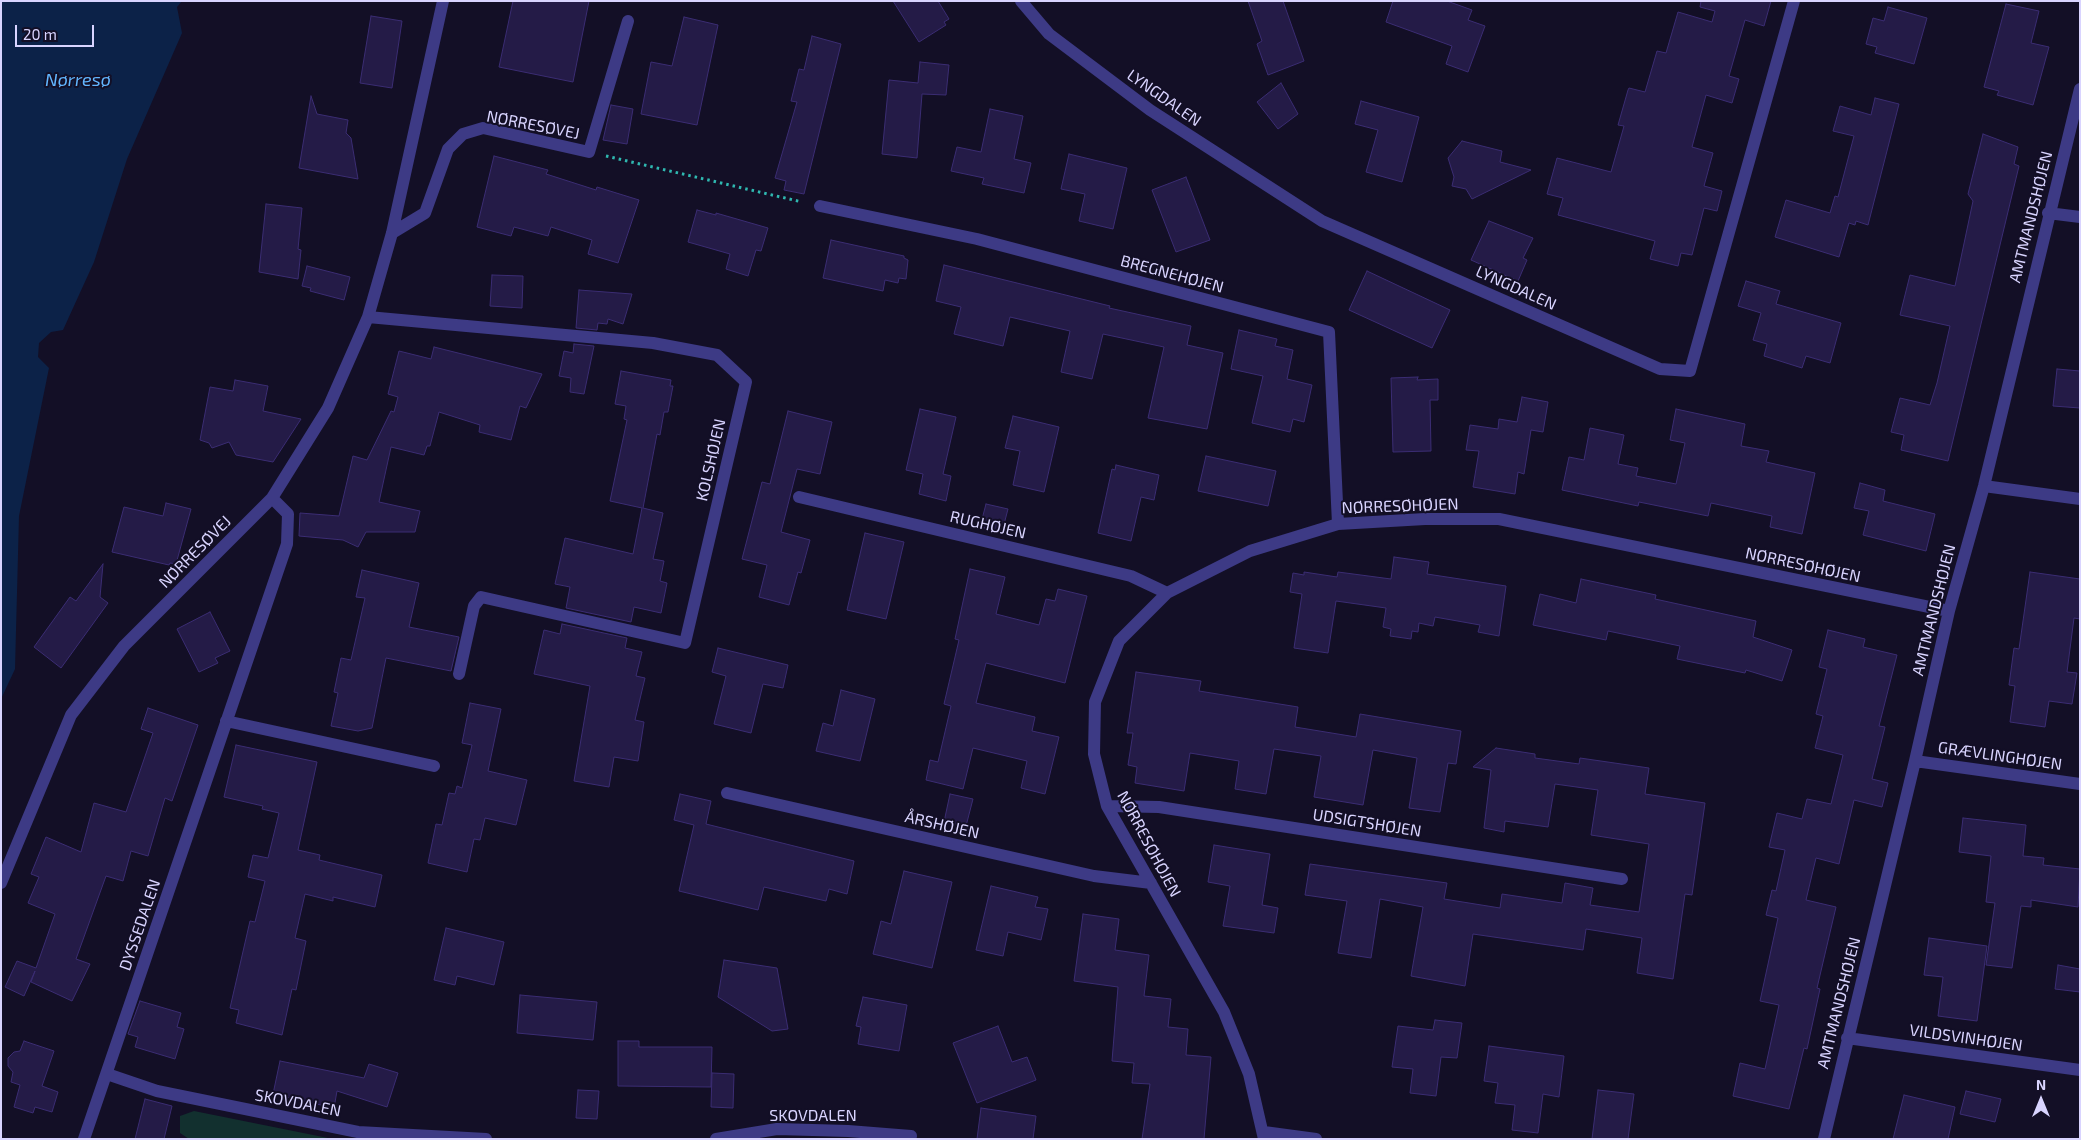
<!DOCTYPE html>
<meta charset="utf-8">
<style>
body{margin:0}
#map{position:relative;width:2081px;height:1140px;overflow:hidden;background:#130f26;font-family:"Exo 2",sans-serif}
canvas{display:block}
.frame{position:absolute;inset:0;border:2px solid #d9d4ff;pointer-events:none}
.north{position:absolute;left:2016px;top:1075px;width:50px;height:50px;-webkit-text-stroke:4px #130f26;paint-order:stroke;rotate:0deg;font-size:14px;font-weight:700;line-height:20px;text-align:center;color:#d9d4ff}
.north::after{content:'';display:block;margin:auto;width:18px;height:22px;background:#d9d4ff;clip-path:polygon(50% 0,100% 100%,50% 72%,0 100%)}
.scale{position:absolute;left:15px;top:25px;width:79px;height:22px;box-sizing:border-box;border:2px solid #d9d4ff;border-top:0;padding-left:6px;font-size:15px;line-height:18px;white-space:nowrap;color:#d9d4ff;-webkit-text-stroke:4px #130f26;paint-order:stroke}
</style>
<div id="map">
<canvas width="2081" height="1140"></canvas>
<div class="frame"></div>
<div class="north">N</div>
<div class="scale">20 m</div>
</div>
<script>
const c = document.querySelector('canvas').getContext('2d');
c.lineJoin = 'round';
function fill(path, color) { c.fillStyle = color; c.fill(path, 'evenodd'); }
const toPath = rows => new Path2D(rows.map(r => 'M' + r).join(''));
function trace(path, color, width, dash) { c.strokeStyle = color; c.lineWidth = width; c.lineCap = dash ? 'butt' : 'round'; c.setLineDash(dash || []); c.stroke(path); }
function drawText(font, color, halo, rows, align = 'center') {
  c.font = font + ' "Exo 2",sans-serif'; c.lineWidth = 4; c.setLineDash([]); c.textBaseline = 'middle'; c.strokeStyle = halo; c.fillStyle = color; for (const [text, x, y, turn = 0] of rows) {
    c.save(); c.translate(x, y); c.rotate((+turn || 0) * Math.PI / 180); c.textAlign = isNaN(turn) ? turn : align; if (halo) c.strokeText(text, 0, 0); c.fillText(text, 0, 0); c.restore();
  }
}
const green = toPath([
 [194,1111,333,1139,189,1139,180,1133,180,1116]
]);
const water = toPath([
 [1,1,182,1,177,7,182,33,127,159,94,262,63,330,51,332,39,343,38,357,49,368,19,516,15,669,1,699]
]);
const building = toPath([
 [513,1,589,1,573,82,499,67,513,1],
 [893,1,938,1,949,19,944,22,946,25,919,42,893,1],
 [1248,1,1283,1,1304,61,1268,75,1257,44,1262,41,1248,1],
 [1393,1,1447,1,1472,10,1468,20,1485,26,1468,72,1446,64,1452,46,1386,22,1393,1],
 [1701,1,1771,1,1764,26,1745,20,1729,76,1739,79,1732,103,1706,95,1692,147,1713,153,1704,186,1722,191,1717,211,1704,208,1692,255,1681,253,1678,266,1650,259,1655,241,1558,215,1563,198,1547,194,1557,158,1611,172,1624,126,1618,125,1628,90,1629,88,1645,92,1657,51,1666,53,1678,12,1712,22,1715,11,1700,7,1701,1],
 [2006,4,2039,11,2031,43,2049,47,2033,105,1997,95,1999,91,1984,87,2006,4],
 [1888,7,1927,18,1914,64,1875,53,1877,47,1866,44,1873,18,1884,21,1888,7],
 [371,16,402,21,392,88,360,83,371,16],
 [684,17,718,25,697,125,641,114,651,62,672,66,684,17],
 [812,36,841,44,804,194,784,190,786,181,775,178,797,102,791,101,799,69,804,70,812,36],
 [920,62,949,65,946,95,922,94,917,158,882,154,889,80,918,83,920,62],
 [1281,83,1298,114,1278,129,1257,102,1281,83],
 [311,96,317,114,348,120,346,133,351,138,358,179,299,168,311,96],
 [1875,98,1899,104,1868,225,1856,221,1855,225,1849,223,1839,257,1775,237,1786,200,1830,213,1835,196,1838,197,1854,136,1833,131,1840,106,1871,115,1875,98],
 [1361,101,1419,117,1402,182,1366,172,1378,130,1355,124,1361,101],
 [611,105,633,109,627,144,603,140,611,105],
 [990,109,1023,116,1014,159,1031,163,1024,193,982,184,984,178,951,171,957,147,981,152,990,109],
 [1983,134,2018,147,2014,164,2019,166,1948,461,1901,450,1904,435,1891,432,1900,398,1930,405,1937,383,1950,326,1900,315,1910,275,1955,286,1973,201,1968,194,1983,134],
 [1462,141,1502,151,1500,162,1531,170,1472,199,1466,189,1452,186,1454,177,1448,158,1462,141],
 [1069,154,1127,168,1113,229,1079,221,1085,194,1061,189,1069,154],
 [494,156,548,170,546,174,596,190,597,187,639,200,618,263,588,254,592,240,551,227,548,236,514,227,511,236,477,227,494,156],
 [1186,177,1210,240,1176,252,1152,190,1186,177],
 [266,204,302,208,298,249,301,250,298,279,259,272,266,204],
 [697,210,716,215,716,213,768,228,761,251,756,250,748,276,726,269,730,254,688,242,697,210],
 [1489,221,1533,238,1523,258,1527,260,1518,281,1471,260,1489,221],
 [831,240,904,256,904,258,908,260,906,279,899,278,898,283,885,280,883,291,823,278,831,240],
 [944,265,1110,306,1109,308,1191,326,1187,345,1223,353,1207,429,1148,418,1164,347,1103,334,1092,379,1061,372,1070,331,1010,317,1003,346,954,334,961,307,936,301,944,265],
 [307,266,350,277,344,300,310,291,311,288,302,286,307,266],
 [1367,271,1450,310,1432,348,1349,310,1367,271],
 [492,275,523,276,522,308,490,306,492,275],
 [1746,281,1780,291,1776,304,1841,323,1830,363,1806,356,1802,368,1764,356,1767,344,1753,340,1761,313,1738,306,1746,281],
 [579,290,632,294,623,324,608,319,607,324,598,323,597,330,576,328,579,290],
 [1239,330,1277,339,1275,346,1293,350,1287,379,1312,385,1304,422,1293,419,1290,432,1252,423,1263,376,1231,369,1239,330],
 [574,344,594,346,584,394,570,392,571,378,559,376,564,351,573,353,574,344],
 [434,347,542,374,526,408,520,406,511,440,479,432,480,425,439,412,430,446,427,446,424,455,391,447,379,502,420,511,415,532,366,532,358,547,343,540,299,536,300,513,339,516,353,456,367,460,391,411,394,412,398,397,388,394,399,351,431,359,434,347],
 [2057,369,2080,371,2080,408,2053,406,2057,369],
 [621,371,671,380,670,386,673,386,668,412,664,412,660,435,657,434,643,508,663,513,653,559,664,561,660,581,667,583,661,613,634,607,631,622,566,608,570,587,555,584,565,538,633,554,642,508,610,501,627,420,624,419,626,406,615,404,621,371],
 [1418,377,1417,380,1438,379,1438,400,1430,400,1431,451,1393,452,1391,378,1418,377],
 [235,380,268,386,263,411,301,419,273,462,236,455,229,442,212,448,209,443,200,440,210,387,233,391,235,380],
 [1522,397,1548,402,1543,432,1531,430,1524,474,1518,472,1515,494,1473,487,1479,451,1466,450,1470,425,1498,429,1499,419,1517,422,1522,397],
 [920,409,956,417,943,474,951,476,946,501,919,494,923,474,906,470,920,409],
 [1676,409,1745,424,1741,446,1769,451,1766,462,1815,473,1802,534,1770,527,1772,516,1711,503,1708,516,1639,502,1638,506,1562,490,1569,457,1584,460,1590,428,1624,435,1618,464,1638,468,1636,476,1676,484,1685,443,1670,440,1676,409],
 [788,411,832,422,820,474,797,469,781,532,810,540,801,573,798,572,789,605,759,597,767,565,742,559,762,482,770,484,788,411],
 [1013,416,1059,427,1044,492,1013,485,1020,451,1005,448,1013,416],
 [1206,456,1276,471,1268,506,1198,491,1206,456],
 [1116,465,1159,475,1154,500,1141,497,1131,541,1098,533,1112,469,1115,470,1116,465],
 [1860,483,1885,490,1883,501,1935,514,1926,551,1863,535,1869,511,1854,508,1860,483],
 [166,503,191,509,176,564,170,563,169,565,112,552,124,507,163,516,166,503],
 [986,504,1008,509,1002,532,980,527,986,504],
 [865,533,904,542,886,619,847,610,865,533],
 [1394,557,1429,562,1427,574,1506,586,1499,636,1478,632,1480,625,1435,617,1433,626,1419,623,1418,632,1412,631,1411,639,1390,636,1391,629,1383,627,1386,608,1336,601,1328,653,1294,648,1302,594,1290,592,1293,573,1304,575,1304,572,1337,577,1338,572,1391,579,1394,557],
 [103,564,100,597,108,603,61,668,34,647,70,597,76,601,103,564],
 [970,569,1005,577,996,614,1039,625,1046,599,1055,601,1058,589,1087,596,1065,683,986,663,976,703,1035,717,1032,731,1059,737,1045,794,1021,788,1027,761,973,748,963,789,926,780,930,760,938,762,951,706,944,704,959,640,955,639,970,569],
 [362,570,419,583,409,627,459,637,451,671,386,658,372,728,358,731,331,726,338,693,334,692,341,658,351,660,365,598,356,597,362,570],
 [2030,572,2080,579,2080,619,2074,618,2067,672,2077,673,2072,704,2049,701,2045,727,2010,722,2015,686,2009,685,2014,648,2019,649,2030,572],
 [1581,579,1656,595,1655,599,1756,621,1753,637,1792,650,1782,681,1746,670,1745,673,1677,659,1680,646,1608,631,1606,640,1533,625,1540,594,1576,603,1581,579],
 [210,612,230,651,215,658,218,663,199,672,177,629,210,612],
 [562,624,627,638,625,648,642,652,636,676,645,678,635,720,644,722,638,761,614,757,609,787,574,781,590,686,534,674,544,630,560,634,562,624],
 [1828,630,1865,639,1863,647,1897,655,1879,726,1885,727,1872,779,1888,783,1882,807,1854,800,1839,864,1816,858,1806,900,1836,907,1817,988,1820,989,1807,1049,1804,1048,1789,1109,1733,1096,1740,1063,1765,1069,1779,1005,1760,1001,1778,918,1766,915,1772,890,1776,891,1785,850,1769,847,1777,813,1802,819,1807,799,1831,804,1843,755,1815,748,1823,716,1816,714,1827,669,1819,667,1828,630],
 [718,648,788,665,783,688,763,684,751,733,714,724,726,676,712,672,718,648],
 [1136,672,1201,681,1199,691,1298,707,1295,727,1356,737,1360,714,1461,731,1456,764,1448,763,1440,812,1409,808,1417,758,1373,750,1363,805,1314,797,1321,756,1274,749,1266,794,1235,789,1239,761,1190,753,1184,791,1135,783,1137,767,1128,765,1133,733,1127,733,1136,672],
 [841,690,875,699,860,761,816,751,823,723,833,726,841,690],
 [470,703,501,709,488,771,527,780,516,825,485,818,480,840,474,839,467,872,428,863,436,824,442,825,449,793,455,794,457,786,462,788,472,745,462,743,470,703],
 [148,708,198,725,172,801,165,798,148,856,131,851,123,881,106,876,76,959,90,964,72,1001,31,982,35,971,24,996,5,987,17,961,36,968,55,914,28,903,39,877,31,874,46,837,81,852,94,803,126,812,153,733,141,729,148,708],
 [236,745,317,762,298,850,320,855,319,860,382,875,375,907,333,897,333,901,305,894,295,938,306,941,296,990,292,989,282,1035,236,1023,239,1010,230,1008,250,921,255,922,265,881,248,877,253,855,268,858,279,813,262,809,263,806,224,797,236,745],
 [1496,748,1535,754,1535,758,1579,764,1580,758,1649,768,1645,794,1705,803,1692,895,1685,894,1673,979,1637,973,1642,938,1586,929,1583,950,1473,934,1465,986,1411,976,1423,907,1380,899,1371,958,1338,953,1347,901,1305,895,1310,864,1447,883,1444,899,1500,908,1502,894,1562,903,1565,883,1593,888,1590,905,1639,912,1649,844,1591,835,1598,790,1555,784,1548,827,1505,821,1504,832,1484,828,1491,770,1473,767,1496,748],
 [680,794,711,801,706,824,854,861,847,894,829,889,826,901,764,887,758,910,679,891,694,825,674,820,680,794],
 [950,794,973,799,966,826,944,822,950,794],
 [1963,818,2026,825,2023,856,2044,858,2043,865,2080,869,2078,907,2031,900,2031,907,2021,906,2012,968,1986,965,1995,903,1986,902,1991,856,1959,852,1963,818],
 [1214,845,1270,854,1262,905,1278,908,1274,933,1223,926,1230,886,1208,882,1214,845],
 [904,871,952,882,932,968,873,954,881,921,891,924,904,871],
 [991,886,1038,897,1035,907,1048,909,1041,940,1008,932,1003,956,976,950,991,886],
 [1083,914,1119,919,1115,950,1149,955,1144,996,1171,999,1168,1027,1188,1029,1186,1055,1211,1057,1204,1139,1142,1139,1150,1084,1132,1083,1134,1063,1112,1061,1118,987,1074,981,1083,914],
 [446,928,504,942,494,985,457,976,455,985,434,980,446,928],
 [1929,938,1987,946,1977,1021,1938,1016,1943,977,1924,975,1929,938],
 [724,960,777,968,788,1029,772,1031,718,997,724,960],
 [2058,965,2080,969,2080,992,2055,989,2058,965],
 [520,995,597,1002,593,1040,517,1033,520,995],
 [863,997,907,1005,899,1051,858,1044,861,1027,856,1026,863,997],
 [140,1001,181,1013,177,1027,184,1029,175,1059,135,1047,138,1037,128,1034,140,1001],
 [1435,1020,1462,1023,1457,1058,1441,1057,1436,1096,1410,1093,1413,1069,1392,1067,1398,1026,1433,1030,1435,1020],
 [998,1026,1012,1062,1027,1057,1036,1080,977,1103,953,1043,998,1026],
 [24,1041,54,1051,42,1086,58,1092,52,1112,35,1107,33,1113,14,1107,20,1085,11,1082,13,1072,8,1066,8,1058,14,1052,20,1051,24,1041],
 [618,1041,639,1041,639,1047,712,1047,711,1087,618,1086,618,1041],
 [1489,1046,1564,1056,1559,1097,1543,1094,1538,1133,1512,1130,1515,1105,1495,1103,1498,1083,1484,1081,1489,1046],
 [280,1061,364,1078,369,1064,398,1073,387,1107,337,1091,334,1108,273,1094,280,1061],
 [712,1073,734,1074,733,1108,711,1107,712,1073],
 [578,1090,599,1091,597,1119,576,1118,578,1090],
 [1598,1090,1634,1094,1628,1139,1592,1139,1598,1090],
 [1966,1091,2001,1099,1995,1122,1960,1114,1966,1091],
 [1904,1095,1955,1107,1948,1139,1893,1139,1904,1095],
 [145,1099,172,1106,164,1139,135,1139,145,1099],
 [981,1108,1036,1116,1033,1139,977,1139,981,1108]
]);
const path = toPath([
 [606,156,802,202]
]);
const street = toPath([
 [1021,1,1049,34,1150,110,1322,221,1660,369,1690,371,1794,1],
 [820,206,977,239,1329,332,1338,524],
 [2048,213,2080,217],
 [392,233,425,213,448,149,463,134,483,128,589,152,628,21],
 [368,317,653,343,717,355,746,382,685,643,481,597,474,606,459,674],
 [1984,486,2080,499],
 [799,497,1131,576,1167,593],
 [226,721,434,766],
 [1915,761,2080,784],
 [727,793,1094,876,1151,883],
 [1107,806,1159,807,1622,879],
 [1,883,71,715,124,646,272,498,328,408,368,317,392,233,443,1],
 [1847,1038,2080,1070],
 [107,1074,157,1091,358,1132,486,1139],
 [1264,1132,1316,1139],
 [84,1139,287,544,288,514,272,498],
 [716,1139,777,1129,848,1131,911,1136],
 [1264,1139,1249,1074,1224,1012,1107,806,1094,754,1095,702,1119,641,1167,593,1250,551,1338,524,1425,519,1499,519,1949,611],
 [1824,1139,1915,761,1949,611,1984,486,2080,89]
]);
const streetNames = [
 ["LYNGDALEN",1164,98,35],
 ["NØRRESØVEJ",533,125,11],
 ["AMTMANDSHØJEN",2031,217,-76],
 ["BREGNEHØJEN",1172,274,15],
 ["LYNGDALEN",1516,288,24],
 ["KOLSHØJEN",711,460,-77],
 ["NØRRESØHØJEN",1400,506,-2],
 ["RUGHØJEN",988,525,13],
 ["NØRRESØVEJ",195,552,-45],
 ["NØRRESØHØJEN",1803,565,12],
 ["AMTMANDSHØJEN",1934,610,-76],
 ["GRÆVLINGHØJEN",2000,756,8],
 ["UDSIGTSHØJEN",1367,823,9],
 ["ÅRSHØJEN",942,825,13],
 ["NØRRESØHØJEN",1149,844,62],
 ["DYSSEDALEN",140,925,-71],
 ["AMTMANDSHØJEN",1839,1003,-76],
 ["VILDSVINHØJEN",1966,1038,8],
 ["SKOVDALEN",298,1103,11],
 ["SKOVDALEN",813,1116]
];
const waterNames = [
 ["Nørresø",78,80]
];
fill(green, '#12302f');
fill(water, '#0c2248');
fill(building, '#241b47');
trace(building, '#3b2d73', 1);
trace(path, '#2fb8b0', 3, [2.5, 4]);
trace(street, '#3d3a85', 12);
drawText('16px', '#d9d4ff', '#130f26', streetNames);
drawText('italic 18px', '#62b6ff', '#130f26', waterNames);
</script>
